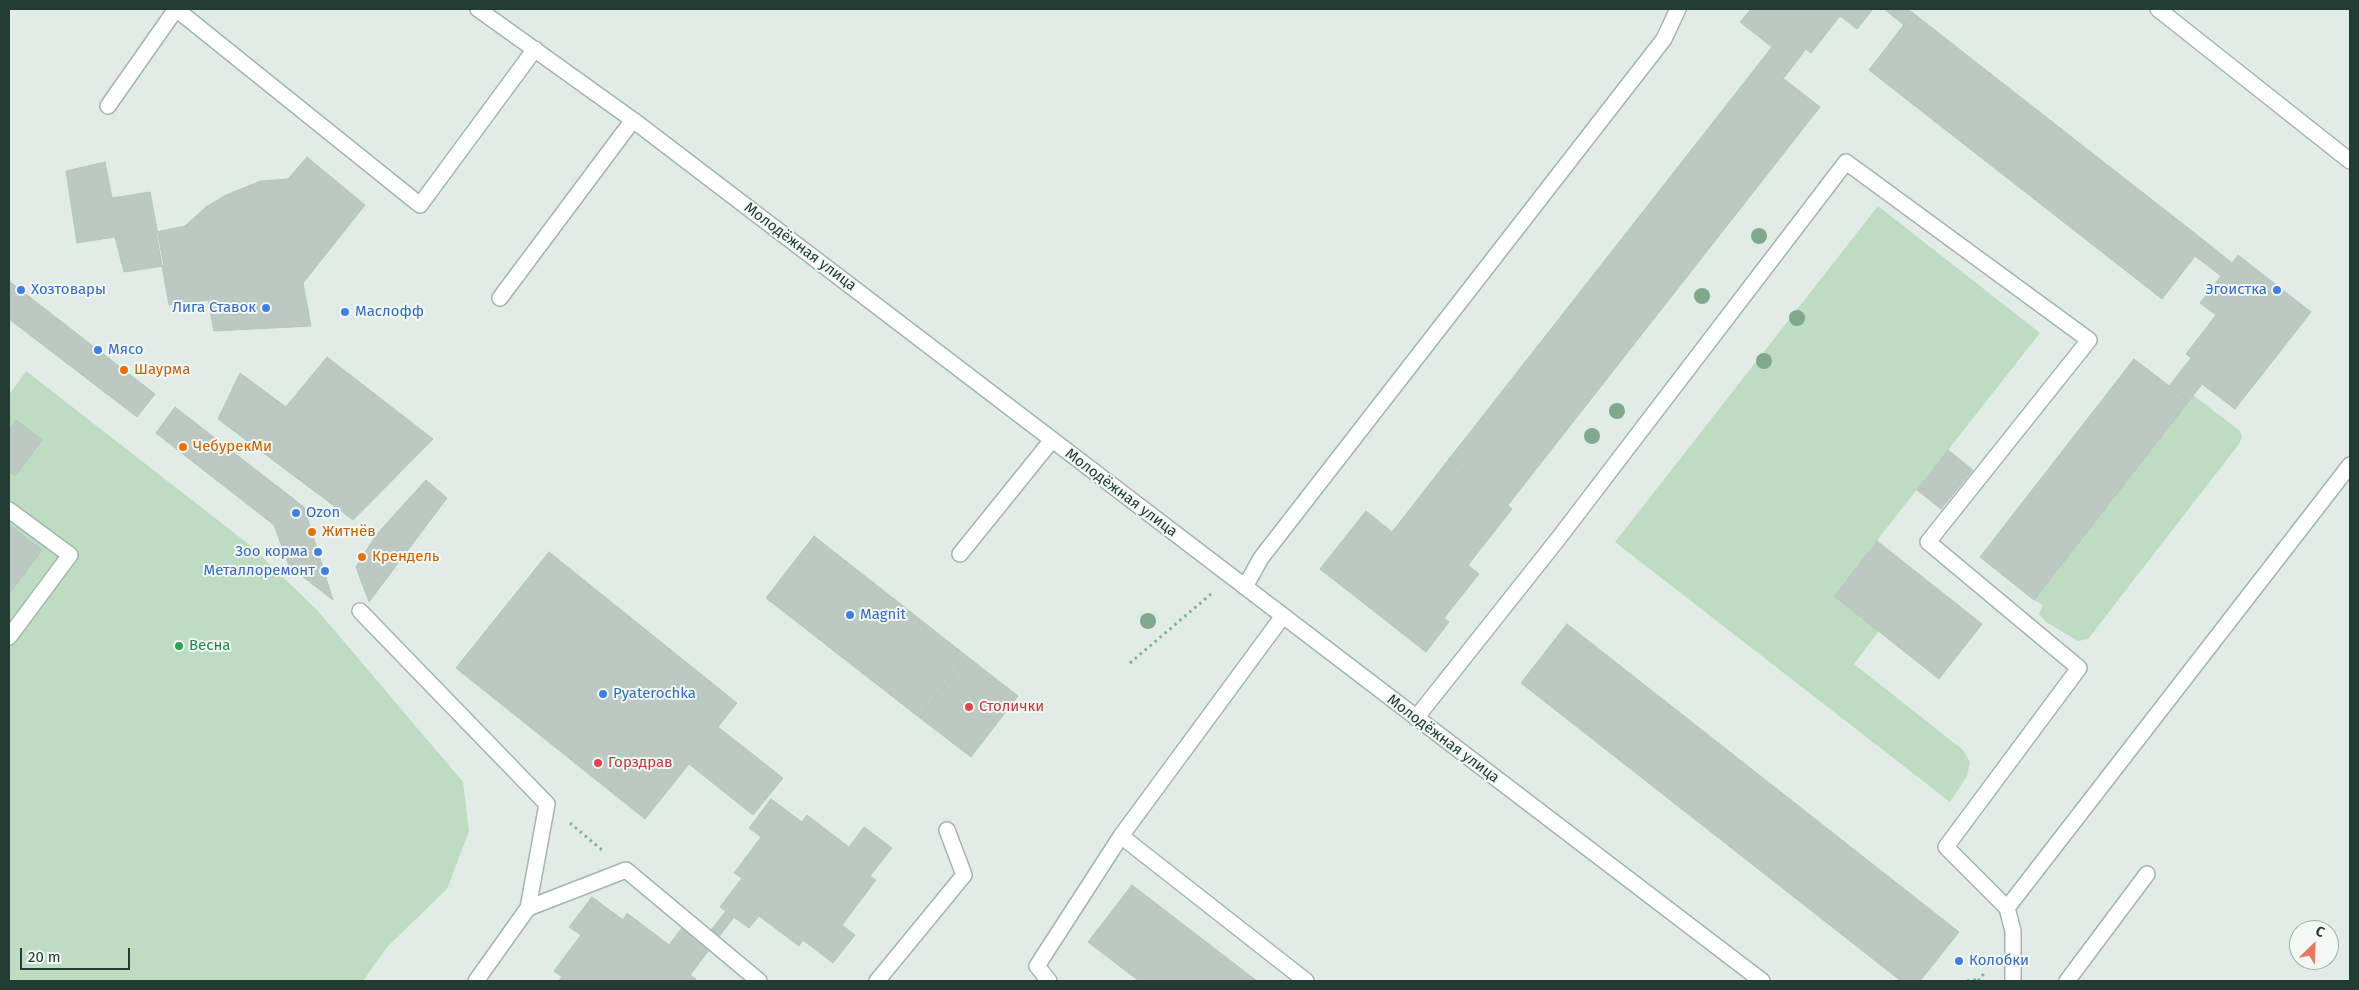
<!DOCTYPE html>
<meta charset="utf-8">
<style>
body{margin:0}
#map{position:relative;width:2359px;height:990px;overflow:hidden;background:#e2ece7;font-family:"Fira Sans",sans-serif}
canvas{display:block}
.frame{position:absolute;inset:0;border:10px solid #233c33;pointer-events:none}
.north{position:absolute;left:2289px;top:920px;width:50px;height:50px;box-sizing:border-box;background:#f3f8f5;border:1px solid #a0ada7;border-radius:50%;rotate:24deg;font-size:14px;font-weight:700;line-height:20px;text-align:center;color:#233c33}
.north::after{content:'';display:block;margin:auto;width:18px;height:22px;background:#ea7762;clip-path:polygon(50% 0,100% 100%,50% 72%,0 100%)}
.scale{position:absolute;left:20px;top:948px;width:110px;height:22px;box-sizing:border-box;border:2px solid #233c33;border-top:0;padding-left:6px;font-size:15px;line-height:18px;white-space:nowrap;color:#233c33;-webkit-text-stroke:4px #f3f8f5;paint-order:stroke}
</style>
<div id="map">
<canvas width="2359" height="990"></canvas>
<div class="frame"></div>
<div class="north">С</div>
<div class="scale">20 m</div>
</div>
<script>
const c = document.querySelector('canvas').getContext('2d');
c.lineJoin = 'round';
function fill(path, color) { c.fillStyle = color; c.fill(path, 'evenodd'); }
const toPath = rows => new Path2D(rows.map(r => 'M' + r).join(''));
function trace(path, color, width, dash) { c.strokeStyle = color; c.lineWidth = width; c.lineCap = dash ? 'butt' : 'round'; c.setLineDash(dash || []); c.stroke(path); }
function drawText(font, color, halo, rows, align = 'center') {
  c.font = font + ' "Fira Sans",sans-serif'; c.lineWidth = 4; c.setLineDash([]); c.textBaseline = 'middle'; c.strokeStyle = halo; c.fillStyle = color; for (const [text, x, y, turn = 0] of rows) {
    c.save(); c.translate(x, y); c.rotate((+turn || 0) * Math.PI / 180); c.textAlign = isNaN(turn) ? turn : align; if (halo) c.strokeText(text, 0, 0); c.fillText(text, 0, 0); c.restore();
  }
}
const green = toPath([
 [1878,206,2040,333,1834,595,1879,631,1854,664,1963,750,1970,762,1967,776,1950,802,1615,542],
 [26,371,251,546,318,611,463,782,469,831,447,889,387,947,363,981,9,981,9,395],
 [2193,395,2240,431,2242,437,2239,444,2088,639,2078,641,2046,622,2039,614,2043,605,2034,600]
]);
const building = toPath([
 [1751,9,1873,9,1857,29,1840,16,1811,53,1806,49,1783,79,1761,61,1772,47,1740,22,1751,9],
 [1884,9,1907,9,1913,13,1904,25,1884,9],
 [1913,13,2206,242,2162,299,1869,70,1913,13],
 [1761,61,1820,107,1508,505,1449,459,1761,61],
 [307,157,365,205,303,283,311,326,214,331,208,300,169,305,156,232,185,226,206,207,226,195,261,181,288,179,307,157],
 [105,162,112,198,150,192,164,266,124,272,115,237,77,243,66,171,105,162],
 [2206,242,2232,263,2238,255,2311,312,2235,409,2202,384,2189,401,2169,386,2191,358,2186,354,2216,315,2200,303,2221,276,2195,256,2206,242],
 [9,281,155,394,137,417,9,319,9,281],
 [327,357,433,439,353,520,218,419,240,373,286,407,327,357],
 [2134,359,2189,401,2034,600,1980,557,2134,359],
 [175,407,304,507,333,600,289,566,274,525,156,433,175,407],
 [16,420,42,440,15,476,9,471,9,430,16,420],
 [1948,450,1973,470,1941,509,1917,490,1948,450],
 [1449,459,1512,509,1468,565,1479,574,1444,618,1449,622,1426,652,1320,569,1366,511,1392,532,1449,459],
 [426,480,447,498,369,602,356,567,376,535,426,480],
 [9,525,42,550,9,594,9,525],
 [814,536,968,657,920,718,766,598,814,536],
 [1877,541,1982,624,1939,679,1834,596,1877,541],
 [549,552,737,703,718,727,783,778,753,815,689,764,645,819,456,668,549,552],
 [1567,624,1959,932,1920,981,1901,981,1521,683,1567,624],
 [968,657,1018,696,971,757,920,718,968,657],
 [771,799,802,822,807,815,849,847,864,827,892,848,870,876,876,880,842,925,855,935,833,963,803,940,799,946,759,916,749,928,720,907,742,878,734,873,761,837,749,828,771,799],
 [1132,885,1257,981,1139,981,1088,942,1132,885],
 [592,897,623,920,627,913,669,945,684,925,704,939,726,911,734,917,690,975,696,979,695,981,558,981,562,977,554,971,581,935,569,927,592,897]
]);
const path = toPath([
 [1130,663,1211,594],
 [570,823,602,850],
 [1967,981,1980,979],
 [1978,981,1986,971]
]);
const minor = toPath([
 [176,9,420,205,535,49],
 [478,9,633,120,1762,981],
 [2158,9,2350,161],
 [108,106,176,9],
 [500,298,633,120],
 [9,510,70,555,9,637],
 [960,554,1052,440],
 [1245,587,1261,558,1664,39,1678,9],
 [360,611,547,804,528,908],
 [1416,718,1558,539,1846,162,2089,340,1928,542,2079,668,1946,847,2007,908],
 [1121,836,1306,981],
 [476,981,528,908,626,870,759,981],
 [877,981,964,875,947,830],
 [1049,981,1037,966,1121,836,1283,616],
 [2013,981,2013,931,2007,908,2350,465],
 [2067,981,2147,874]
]);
const trees = [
 [1759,236],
 [1702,296],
 [1797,318],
 [1764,361],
 [1617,411],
 [1592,436],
 [1148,621]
];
const markers = [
 [21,290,5,"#3f7fe0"],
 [2277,290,5,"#3f7fe0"],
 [266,308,5,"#3f7fe0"],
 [345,312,5,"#3f7fe0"],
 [98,350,5,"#3f7fe0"],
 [124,370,5,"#e8710a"],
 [183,447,5,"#e8710a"],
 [296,513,5,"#3f7fe0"],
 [312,532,5,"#e8710a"],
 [318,552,5,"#3f7fe0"],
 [362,557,5,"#e8710a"],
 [325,571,5,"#3f7fe0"],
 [850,615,5,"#3f7fe0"],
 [179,646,5,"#2e9e5b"],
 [603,694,5,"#3f7fe0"],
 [969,707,5,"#e0444e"],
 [598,763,5,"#e0444e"],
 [1959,961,5,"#3f7fe0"]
];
const streetNames = [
 ["Молодёжная улица",800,247,37],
 ["Молодёжная улица",1121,493,37],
 ["Молодёжная улица",1443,739,37]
];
const shopNames = [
 ["Хозтовары",31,290],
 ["Эгоистка",2267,290,"right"],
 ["Лига Ставок",256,308,"right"],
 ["Маслофф",355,312],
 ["Мясо",108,350],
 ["Ozon",306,513],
 ["Зоо корма",308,552,"right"],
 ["Металлоремонт",315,571,"right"],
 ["Magnit",860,615],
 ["Pyaterochka",613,694],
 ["Колобки",1969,961]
];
const foodNames = [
 ["Шаурма",134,370],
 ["ЧебурекМи",193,447],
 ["Житнёв",322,532],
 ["Крендель",372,557]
];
const leisureNames = [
 ["Весна",189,646]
];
const healthNames = [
 ["Столички",979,707],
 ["Горздрав",608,763]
];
fill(green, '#bddcc2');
fill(building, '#bbc9c2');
trace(building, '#b5c5bd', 1);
trace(minor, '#a5b4ad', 18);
trace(path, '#85ae9d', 3, [2.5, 4]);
trace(minor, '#fff', 15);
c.fillStyle = '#80a88d';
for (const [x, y] of trees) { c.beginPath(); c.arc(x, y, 8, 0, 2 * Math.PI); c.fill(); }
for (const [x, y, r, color] of markers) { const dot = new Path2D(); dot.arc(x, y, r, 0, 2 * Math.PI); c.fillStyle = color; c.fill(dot); trace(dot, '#f3f8f5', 2); }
drawText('15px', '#233c33', '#f3f8f5', streetNames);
drawText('15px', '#366cbe', '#f3f8f5', shopNames, 'left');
drawText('15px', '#c56008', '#f3f8f5', foodNames, 'left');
drawText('15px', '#27864d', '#f3f8f5', leisureNames, 'left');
drawText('15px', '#be3a42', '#f3f8f5', healthNames, 'left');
</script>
